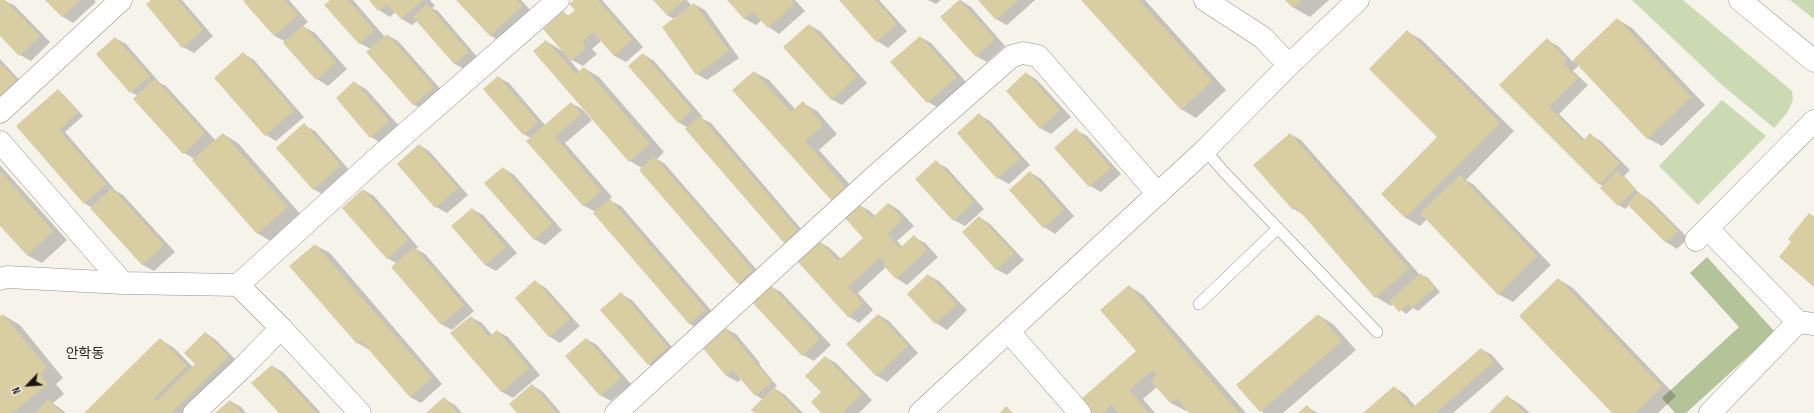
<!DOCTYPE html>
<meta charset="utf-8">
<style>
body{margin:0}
#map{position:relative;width:1814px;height:413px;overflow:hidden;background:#f5f3ea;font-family:"Sofia Sans Condensed",sans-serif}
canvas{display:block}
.north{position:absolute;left:8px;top:365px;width:40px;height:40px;-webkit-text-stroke:3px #f5f3ea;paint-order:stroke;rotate:245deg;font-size:11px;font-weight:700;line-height:16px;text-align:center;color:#171613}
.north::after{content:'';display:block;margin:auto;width:14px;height:18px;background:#171613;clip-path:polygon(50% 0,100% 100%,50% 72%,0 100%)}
</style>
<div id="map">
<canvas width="1814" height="413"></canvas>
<div class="north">N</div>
</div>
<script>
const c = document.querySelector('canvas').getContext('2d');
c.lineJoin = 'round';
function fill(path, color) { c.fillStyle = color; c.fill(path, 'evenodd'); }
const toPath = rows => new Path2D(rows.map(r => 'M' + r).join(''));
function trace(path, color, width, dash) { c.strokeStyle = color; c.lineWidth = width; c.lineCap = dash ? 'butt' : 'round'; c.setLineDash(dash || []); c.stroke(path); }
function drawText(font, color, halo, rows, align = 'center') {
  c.font = font + ' "Sofia Sans Condensed","Noto Sans KR",sans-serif'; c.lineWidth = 3; c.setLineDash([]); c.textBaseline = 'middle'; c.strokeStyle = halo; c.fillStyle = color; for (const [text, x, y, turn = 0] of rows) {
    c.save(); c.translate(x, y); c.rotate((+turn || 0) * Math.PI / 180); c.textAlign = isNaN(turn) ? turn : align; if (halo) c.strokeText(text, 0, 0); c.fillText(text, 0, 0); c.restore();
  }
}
const green = toPath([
 [1632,0,1683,0,1792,91,1793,100,1787,113,1774,128,1722,85],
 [1790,0,1814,0,1814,19],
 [1722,100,1766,136,1698,205,1659,166]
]);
const forest = toPath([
 [1707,257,1775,332,1686,413,1675,413,1662,398,1739,327,1690,273]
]);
const shadow = toPath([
 [2,0,14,5,50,42,31,61,20,55,0,34,0,2],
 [46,0,94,0,96,2,73,23,62,16],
 [153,0,182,0,213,36,194,53,183,47],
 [246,0,289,0,308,22,303,26,315,33,347,69,328,86,317,79,285,43,286,42,275,36,245,1],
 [332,0,353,0,385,37,387,35,398,41,444,93,424,111,413,104,371,49,359,43],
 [370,0,430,0,435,6,432,8,438,11,479,59,466,70,455,64,417,21,412,25,402,19,395,12,390,17,379,10],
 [457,0,521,0,533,13,502,42,491,36],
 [576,0,602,0,643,47,626,62,615,56,602,40,592,49,597,54,583,66,568,58,580,72,584,68,599,77,664,152,657,159,665,164,763,277,749,289,738,283,642,168,630,161,546,41,564,52,563,13,570,16,576,10],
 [654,0,687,0,692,6,694,4,705,10,739,58,707,80,697,74,674,19,667,15],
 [729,0,795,0,805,11,779,34,769,27,762,20,756,25,745,19],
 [840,0,879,0,907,31,888,48,877,41],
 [928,0,941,0,936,4],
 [960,0,971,7,1005,46,987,62,976,56,941,17],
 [979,0,1035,0,1007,25,996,19],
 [1082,0,1145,0,1226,90,1196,118,1181,109],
 [1287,0,1329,0,1310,17,1294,8],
 [1617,19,1632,28,1705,105,1662,146,1647,138,1579,65,1573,71,1588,85,1559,114,1585,140,1590,135,1601,141,1630,170,1624,176,1640,194,1650,200,1688,238,1677,249,1666,242,1629,205,1625,209,1619,205,1602,188,1603,187,1501,85,1547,40,1558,46,1573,62],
 [809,25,820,31,867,83,842,105,831,99],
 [1408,32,1422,40,1514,131,1466,180,1474,185,1551,265,1513,302,1498,294,1427,219,1420,226,1406,218,1382,194,1439,137],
 [920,37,931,43,967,83,939,108,928,102],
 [115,38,126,44,160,83,166,86,216,141,223,134,238,143,302,216,272,242,257,233,195,159,184,153,138,96,131,92,97,54],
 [243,53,254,60,304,117,276,141,266,135],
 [643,54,654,61,703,117,701,118,711,123,808,237,795,248,784,242,688,128,678,122],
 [0,59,26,87,0,107],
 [754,72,769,80,795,109,803,103,817,111,837,134,819,150,860,196,832,200],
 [1026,73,1037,80,1071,117,1051,134,1040,128],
 [498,77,509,83,545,125,571,103,582,109,592,120,565,143,612,197,609,200,621,206,716,316,701,330,690,324,594,213,596,212,584,206,528,141,531,138,523,134],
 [355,83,366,89,400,127,381,143,371,137],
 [58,91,63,94,83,116,65,132,116,191,123,195,175,252,154,271,143,265,91,207,84,203,17,126],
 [979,115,990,121,1030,165,1009,184,998,178],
 [304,125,315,131,351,172,324,195,313,189],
 [1076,130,1087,136,1121,174,1101,192,1090,186],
 [1290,134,1301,140,1420,275,1427,277,1440,292,1418,311,1413,308,1406,314,1393,303,1391,306,1376,297,1304,215,1294,209],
 [420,145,430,152,468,195,447,213,436,207],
 [936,162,947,168,984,209,965,226,954,220],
 [0,165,67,240,42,263,27,255,0,224],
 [503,168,514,175,562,230,545,245,534,239],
 [1030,172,1041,179,1074,216,1055,234,1044,227],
 [364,190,374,196,418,247,416,249,425,254,474,311,452,330,441,324,396,263,387,258],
 [889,204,899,210,914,226,897,241,903,247,914,237,925,243,938,257,907,285,896,278,886,267,858,293,873,310,859,323,848,316,820,242,830,248,841,259,864,238,859,205,870,211,875,216],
 [472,209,483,215,517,253,496,271,485,265],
 [979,217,990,224,1024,260,1007,275,996,269],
 [315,245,330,253,442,384,421,403,410,397,371,351,358,343],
 [928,275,939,281,967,310,947,330,936,323,908,294],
 [1558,279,1573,288,1676,396,1658,413,1614,413],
 [536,282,546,288,580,326,560,343,549,336],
 [770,286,781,292,831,345,814,361,803,355],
 [1129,286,1143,295,1246,413,1191,413,1188,409,1186,411,1171,403,1157,387,1143,399,1155,413,1093,413,1138,351],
 [621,294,632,300,678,354,659,371,648,364],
 [3,315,20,325,63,378,56,384,64,394,53,403,66,413,0,413,0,318],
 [879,315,889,321,918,353,887,382,876,375],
 [1318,315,1333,324,1356,350,1283,413,1264,413,1261,411],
 [471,317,482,323,492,335,497,331,508,337,540,375,513,398,502,392,452,333],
 [725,328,736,334,760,363,759,364,777,386,774,388,785,395,803,413,756,413,763,400,756,395,741,379,738,382,727,376,703,347],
 [206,333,216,340,239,363,189,413,86,413,160,339,174,348,193,367,196,364],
 [586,339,597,345,631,384,611,401,600,395],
 [1481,349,1492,355,1504,369,1453,413,1364,413,1394,387,1405,394,1415,406],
 [825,357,836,363,872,400,859,413,822,413],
 [272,366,283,372,321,413,280,413],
 [532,385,543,392,561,413,519,413],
 [1507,396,1521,405,1530,413,1490,413],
 [444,399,455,405,462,413,428,413],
 [230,401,241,407,246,413,217,413],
 [1307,407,1318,413,1299,413]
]);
const building = toPath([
 [0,0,5,0,40,36,19,56,0,36],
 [45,0,80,0,62,17],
 [151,0,178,0,203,30,182,48,146,4],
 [245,0,284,0,298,15,274,36,243,1],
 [330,0,348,0,374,30,359,44,324,5],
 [369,0,423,0,401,19,387,4,378,11],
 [456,0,517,0,522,6,490,36],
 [574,0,598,0,632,40,614,56,593,32,582,42,586,48,571,61,543,29,563,11,568,16,575,10,569,4],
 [653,0,684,0,667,15],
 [727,0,791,0,794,4,768,28,753,12,744,19],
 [839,0,875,0,897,24,876,42],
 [959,0,995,39,976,57,940,17],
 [978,0,1018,0,996,20],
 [1081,0,1139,0,1212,81,1181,110],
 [1285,0,1302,0,1293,8],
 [694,3,729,51,696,75,662,27],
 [427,4,469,52,454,64,413,17],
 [1617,18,1691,97,1647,139,1573,60],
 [809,24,857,77,831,100,783,47],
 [303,25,336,62,316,80,283,43],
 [1407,30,1500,123,1405,218,1381,194,1437,137,1369,69],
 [387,34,434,87,413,105,366,52],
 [920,36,957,77,927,103,890,62],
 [115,37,150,76,130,93,96,54],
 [1547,38,1567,60,1563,64,1578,78,1549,107,1583,141,1590,133,1620,163,1599,185,1499,85],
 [546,40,576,74,584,67,650,144,629,162,533,51],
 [243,52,294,110,265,136,214,78],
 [643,53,692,110,678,123,628,66],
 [0,63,16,80,0,96],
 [754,71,791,112,803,101,823,125,805,141,846,188,832,201,732,90],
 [1026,72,1060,110,1040,129,1006,91],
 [498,76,538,122,523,135,483,89],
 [155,79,205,133,183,154,133,99],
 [354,81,389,121,370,138,336,98],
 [58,89,78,112,59,130,106,184,84,204,16,126],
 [571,102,581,114,555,137,601,191,583,206,526,141],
 [979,113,1020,159,997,179,957,133],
 [700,116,798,230,784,243,685,129],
 [304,123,341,165,313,190,276,148],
 [1076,128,1111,168,1089,187,1054,148],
 [223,133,288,207,257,234,192,160],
 [1290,133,1409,269,1375,298,1296,207,1293,210,1253,165],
 [419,144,458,188,435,208,397,164],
 [654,156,753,270,738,284,639,170],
 [936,160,974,202,953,221,915,179],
 [503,167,552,224,534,240,484,183],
 [0,171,53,231,27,255,0,226],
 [1030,171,1064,210,1043,228,1009,190],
 [1617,171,1636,189,1618,206,1600,188],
 [1460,175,1537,256,1498,295,1420,213],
 [112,188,164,245,142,265,90,208],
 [363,189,408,240,387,259,342,208],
 [1639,192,1678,231,1666,243,1627,204],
 [610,199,706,310,689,324,593,213],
 [859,203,872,218,888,203,903,219,887,234,900,248,914,235,927,250,896,279,882,264,885,262,880,257,848,287,863,303,848,317,797,261,819,240,838,261,863,238,844,217],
 [472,208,506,247,485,265,451,226],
 [1809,213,1813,216,1814,215,1814,287,1779,257,1791,242,1788,239],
 [979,216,1014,253,996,270,962,232],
 [315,244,432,378,410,397,361,341,357,344,289,266],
 [414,247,464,305,441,325,391,267],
 [1421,273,1435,288,1412,308,1408,304,1399,312,1389,301],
 [928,274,957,304,935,324,907,294],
 [1558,278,1662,387,1635,413,1612,413,1519,316],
 [535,280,570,319,549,337,515,298],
 [770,284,820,339,802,356,752,302],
 [1129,285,1239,413,1189,413,1177,398,1170,403,1151,381,1157,375,1153,370,1129,390,1149,413,1118,413,1112,405,1103,413,1091,413,1080,400,1136,351,1100,310],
 [621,292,668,347,648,365,600,310],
 [3,314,47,368,40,374,48,384,12,413,0,413,0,316],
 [878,314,908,346,876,376,846,344],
 [1318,314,1342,341,1260,412,1236,385],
 [471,316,489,337,497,330,529,368,501,392,450,333],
 [725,327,772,382,755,396,733,370,726,376,702,347],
 [205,332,229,356,171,413,84,413,160,338,187,366,154,398,157,401,195,364,184,353],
 [586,338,621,378,600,396,565,356],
 [1481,348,1494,362,1435,413,1363,413,1394,386,1412,408],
 [825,356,862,394,842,413,821,413,811,402,821,392,805,376],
 [272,365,317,413,279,413,251,383],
 [532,384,557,413,517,413,509,404],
 [774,387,799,413,755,413,751,410],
 [1507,395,1525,413,1489,413],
 [444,397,458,413,426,413],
 [48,399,62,413,35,413],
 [230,400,242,413,215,413],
 [1307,405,1314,413,1298,413],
 [1006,406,1013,413,1000,413]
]);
const lane = toPath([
 [1205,150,1224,172,1377,332],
 [1199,304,1278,228]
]);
const street = toPath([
 [1205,0,1262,37,1289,65],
 [0,112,121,0],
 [0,142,123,283],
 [1708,229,1798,322,1814,324],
 [1696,240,1814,121],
 [0,279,7,277,123,283,238,285,281,328,360,413],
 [238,285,374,161,558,0],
 [1009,332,1080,413],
 [194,413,240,370,281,328],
 [616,413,874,177,1012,56,1023,53,1038,56,1158,194],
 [920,413,1205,150,1289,65,1358,0],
 [1710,413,1798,322]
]);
const secondary = toPath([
 [1740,0,1814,61]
]);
const quarterNames = [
 ["안학동",85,354]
];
fill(green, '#ccdab3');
fill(forest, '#b5c399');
fill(shadow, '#0003');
fill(building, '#d9cea2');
trace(lane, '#94928a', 12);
trace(street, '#94928a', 23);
trace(secondary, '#94928a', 23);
trace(lane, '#fff', 11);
trace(street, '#fff', 22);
trace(secondary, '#fff', 22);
drawText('14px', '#2d2b25', '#f5f3ea', quarterNames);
</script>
